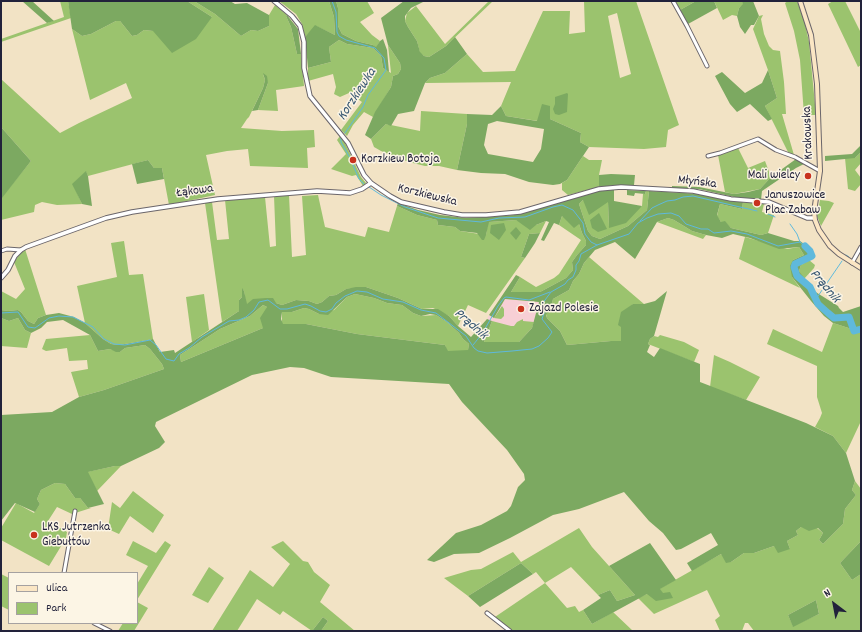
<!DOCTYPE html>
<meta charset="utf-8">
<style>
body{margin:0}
#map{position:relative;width:862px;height:632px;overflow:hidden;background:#f2e3c5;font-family:Dekko,sans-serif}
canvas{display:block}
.frame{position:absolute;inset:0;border:2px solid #22223b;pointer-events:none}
.legend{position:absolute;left:8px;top:572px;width:130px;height:52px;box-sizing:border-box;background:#fcf5e5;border:1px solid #a5a1a1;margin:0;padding:5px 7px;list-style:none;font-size:12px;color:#22223b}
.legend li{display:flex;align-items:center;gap:8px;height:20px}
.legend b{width:20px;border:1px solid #a5a1a1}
.north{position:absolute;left:814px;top:584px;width:40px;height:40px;-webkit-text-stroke:3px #fcf5e5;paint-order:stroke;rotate:328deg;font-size:11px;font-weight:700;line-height:16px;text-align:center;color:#22223b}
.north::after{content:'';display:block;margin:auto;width:14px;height:18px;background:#22223b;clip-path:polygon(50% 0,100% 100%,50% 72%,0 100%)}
</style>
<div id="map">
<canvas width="862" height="632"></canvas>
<div class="frame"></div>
<ul class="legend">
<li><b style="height:5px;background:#fbe6c4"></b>Ulica</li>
<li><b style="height:11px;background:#9bc36e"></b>Park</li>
</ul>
<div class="north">N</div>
</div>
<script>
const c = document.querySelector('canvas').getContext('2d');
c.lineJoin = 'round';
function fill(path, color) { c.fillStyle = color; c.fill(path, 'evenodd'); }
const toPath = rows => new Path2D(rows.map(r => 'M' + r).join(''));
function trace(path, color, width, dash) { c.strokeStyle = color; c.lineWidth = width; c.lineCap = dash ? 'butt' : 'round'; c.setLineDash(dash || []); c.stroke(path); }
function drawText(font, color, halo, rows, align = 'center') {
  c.font = font + ' Dekko,sans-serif'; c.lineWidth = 3; c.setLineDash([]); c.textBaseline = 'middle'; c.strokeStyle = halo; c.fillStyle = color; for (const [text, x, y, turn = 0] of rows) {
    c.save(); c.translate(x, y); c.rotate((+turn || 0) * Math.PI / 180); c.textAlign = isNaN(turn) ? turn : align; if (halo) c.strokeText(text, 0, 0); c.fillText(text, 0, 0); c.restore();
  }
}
const built = toPath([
 [505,299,539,302,532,328,519,342,487,319,489,315,494,318]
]);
const green = toPath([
 [60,1,68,1,71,18,1,42,1,39,64,17],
 [187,1,194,1,215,14,241,36,251,30,258,31,269,26,269,15,275,5,287,15,286,16,291,27,297,54,301,54,304,86,276,90,278,111,258,110,268,83,263,74,265,80,263,88,249,117,247,119,241,128,282,131,314,130,315,147,307,148,308,168,250,166,248,149,227,151,206,155,215,195,169,205,162,168,154,168,148,160,88,176,86,172,73,184,82,204,57,205,42,202,35,205,34,212,1,220,1,198,31,161,1,127,1,79,60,133,79,123,132,98,126,83,90,100,72,29,82,36,91,34,116,21,120,21,132,36,137,35,144,30,153,31,212,17],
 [279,1,329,1,334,17,335,35,316,26,305,37,302,24,296,14],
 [336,1,367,1,374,13,360,22,372,35,380,41,376,48,373,45,356,41,342,34,338,26,338,8],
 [489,1,493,1,446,46,429,57,424,56,420,53,417,41,408,27,405,21,407,13,416,6,445,44],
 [584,1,636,1,679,125,668,130,666,147,644,149,589,147,580,142,581,133,550,119,550,106,538,121,506,116,501,106,511,82,425,83,430,78,445,73,467,54,483,72,515,71,543,11,570,11,569,34,585,32],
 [617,13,631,74,620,78,608,16],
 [675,1,696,1,680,10],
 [714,1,742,1,744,4,739,8,737,16,732,15,723,20],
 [788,1,797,1,804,19,809,42,816,115,804,115,800,60,794,31,785,3],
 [833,1,845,1,861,33,861,65,858,67,828,4],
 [763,15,761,19,764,34,769,46,773,50,780,51,784,82,786,114,782,114,794,155,788,152,765,106,777,98,768,70,753,29,759,16],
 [339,40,347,44,373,48,381,56,383,68,391,73,388,45,400,63,401,69,398,74,393,76,391,87,373,117,364,112,353,125,347,136,341,130,362,102,349,93,340,97,334,94,336,87,333,74,308,81,308,68,331,62,329,47],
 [421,111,467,114,467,124,457,170,439,166,425,166,409,162,381,151,374,147,371,139,386,124,420,131],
 [340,136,345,143,361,177,366,183,363,186,356,175,352,176,331,169,346,154,337,140],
 [738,148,748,168,765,161,771,177,760,189,734,194,725,192,718,155],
 [861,152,861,163,855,170,861,178,861,184,855,191,848,189,845,158,855,158],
 [583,156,589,160,602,160,599,175,599,187,568,195,562,190,562,183,567,180],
 [646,191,649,191,647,210,628,226,600,239,592,236,588,231,579,204,583,200,608,202,609,227,642,206,643,194,645,194],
 [289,195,292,257,306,255,302,196,318,195,325,227,365,237,368,227,389,232,397,206,417,215,437,220,438,225,455,227,460,231,486,235,488,222,516,220,536,225,546,221,540,233,529,234,521,257,525,258,486,313,468,305,458,326,449,316,433,308,422,309,398,298,366,287,346,289,336,295,329,296,322,302,317,304,309,301,296,300,282,305,276,303,246,305,244,291,242,289,242,297,239,300,239,311,222,322,205,203,212,202,217,240,229,239,225,200,265,197,270,247,276,246,274,196],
 [820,200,829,201,834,203,821,226,817,216],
 [743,202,764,204,762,212,774,215,768,233,761,235,731,228,725,222,721,222,717,216,720,204,742,209],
 [562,216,579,224,582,233,586,241,586,245,577,255,572,262,573,270,566,278,540,292,511,292,520,277,536,287,554,278,559,274,581,240,559,225],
 [668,218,674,220,692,231,706,235,703,239,657,222],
 [745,237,787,249,799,247,804,255,793,260,792,277,800,288,739,259],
 [124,241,129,275,143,274,153,339,119,345,111,344,103,339,85,323,77,286,117,277,111,243],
 [25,249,46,315,38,318,34,324,28,321,21,312,18,310,8,311,1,310,1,291,16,299,25,289,14,262,19,255],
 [589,257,644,304,633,304,621,327,621,341,611,341,567,345,560,331,547,318,546,314,551,307,553,299,569,290,573,281,579,274,584,263],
 [809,260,815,265,814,268,804,279,799,271,801,265],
 [204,294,209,330,192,342,186,297],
 [355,294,374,298,387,303,402,305,413,313,421,316,436,315,447,322,459,333,463,339,469,344,468,351,447,351,445,345,357,334,306,324,282,324,282,312,292,312,304,308,309,309,319,314,334,310,347,297],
 [263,305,267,307,263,328,181,362,180,355,220,329,250,316],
 [502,306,504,309,504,316,501,319,494,318],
 [1,318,9,321,18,318,25,330,31,333,27,348,1,346],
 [523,319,523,321,534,322,532,328,519,342,484,342,492,321,511,326,514,326,517,322],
 [833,323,861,332,861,421,846,453,833,436,815,427,820,418,822,413,817,397,817,366,767,344,773,329,822,352],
 [90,335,98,351,110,349,120,352,125,348,145,345,150,349,162,364,164,369,104,390,79,397,71,372,88,369,87,360,69,361,67,348,46,351,42,349,46,339],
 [660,335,684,342,699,350,694,362,648,344,650,339,654,336,658,337],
 [714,355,730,362,760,377,746,400,710,387],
 [115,466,121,466,97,491,87,472],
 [855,481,861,489,861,541,840,563,852,580,861,574,861,631,754,631,748,623,745,623,742,631,720,631,715,620,720,616,707,590,654,614,638,598,647,594,662,593,659,589,721,554,731,562,744,553,754,553,774,546,790,549,787,541,798,535,796,531,801,527,817,528,823,533,819,540,823,544,843,524,845,509,856,495,852,490],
 [816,600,819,614,793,626,788,615],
 [55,483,65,484,75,498,80,498,88,508,91,508,72,514,57,507,48,521,67,532,66,538,49,566,1,540,1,528,16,503,34,513,40,504,37,499,41,490],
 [133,491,164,515,153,533,130,516,119,534,108,529,112,502,120,508],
 [579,528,592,547,635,595,617,601,610,590,598,595,571,567,545,583,567,608,575,606,579,612,583,610,592,624,613,612,633,631,508,631,492,619,545,583,536,572,533,574,521,563,468,596,444,578,471,570,481,569,513,552,521,562],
 [133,541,156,553,165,541,171,545,137,600,137,584,148,566,126,555],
 [283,541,303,561,308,562,314,572,330,585,320,602,355,631,321,631,328,621,323,617,312,631,283,611,280,615,257,599,237,631,212,631,250,570,273,587,290,564,271,547],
 [209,567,224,578,208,603,192,595],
 [1,574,9,578,9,610,1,606],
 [137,602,148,608,134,631,118,631,123,623,137,623]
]);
const forest = toPath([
 [22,1,32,1,54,21,47,23],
 [68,1,187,1,212,17,196,39,172,53,153,31,144,30,137,35,132,36,120,21,116,21,91,34,82,36,72,29],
 [194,1,230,1,235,4,247,3,269,15,269,26,258,31,251,30,241,36,215,14],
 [329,1,336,1,338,8,338,26,342,34,356,41,373,45,376,47,380,41,383,39,387,50,389,72,383,68,381,56,373,48,347,44,339,40,329,47,331,62,308,68,305,37,315,25,335,35,334,17],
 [404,1,425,1,411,8,405,16,405,21,408,27,417,41,420,52,424,56,429,57,446,46,455,37,467,54,445,73,430,78,425,83,414,111,398,114,391,126,386,124,371,139,365,135,375,112,391,87,393,76,398,74,401,69,400,63,388,45,381,18],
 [696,1,714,1,717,8,688,24,680,10],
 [742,1,753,1,759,16,754,25,751,25,745,34,740,27,737,16,739,8,743,4],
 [287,15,298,29,301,54,297,54,291,27,286,16],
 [768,70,777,98,765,106,772,119,768,121,750,104,737,112,730,104,715,76,722,72,745,93,762,83],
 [263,73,267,76,268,83,258,110,252,111,263,88,265,80],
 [567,93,568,94,567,112,559,115,555,114,553,109,555,104,555,97],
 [542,104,550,106,550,119,581,133,580,142,589,147,567,180,560,184,553,185,529,182,505,174,481,173,457,170,467,124,467,114,492,115,501,106,506,116,537,121],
 [497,121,544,129,541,149,533,162,488,154,484,145,488,124],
 [1,127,31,161,2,198,1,198],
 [861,145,861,152,855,158,825,161,825,156,852,154],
 [796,159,804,164,796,168,762,191,761,200,734,197,699,189,672,188,672,186,699,187,734,194,748,192,760,189,771,177],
 [148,160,154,168,162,168,164,179,137,184,132,164],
 [86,171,88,176,92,206,82,204,72,184],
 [611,174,635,175,634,185,619,185,599,187,599,175],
 [614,189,614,201,642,206,626,223,609,228,608,202,589,215,583,200,579,204,588,231,592,236,600,239,628,226,647,210,649,191,701,194,743,202,742,209,720,204,717,215,721,222,725,221,731,228,761,235,768,233,794,241,800,241,807,246,813,252,814,256,801,265,799,271,814,291,838,306,839,308,843,312,861,306,861,332,833,323,824,316,811,301,792,277,790,266,793,260,804,255,799,247,779,249,750,238,733,234,722,238,706,235,692,231,674,220,668,218,657,222,635,259,615,242,595,250,584,263,579,274,573,281,569,290,553,299,551,307,546,315,547,318,560,331,567,345,611,341,621,341,621,327,618,325,621,312,633,304,644,304,655,301,667,291,654,336,650,339,648,344,650,345,647,352,654,357,660,348,700,364,700,382,806,423,833,436,846,453,855,481,852,490,856,495,845,509,843,524,823,544,819,540,823,533,818,528,809,531,801,527,796,531,798,535,787,541,790,549,778,553,774,546,754,553,744,553,731,562,726,563,721,554,692,571,687,563,718,545,711,533,681,549,676,550,663,533,649,521,624,492,579,509,553,515,510,538,479,553,454,554,434,562,427,560,456,533,481,525,507,511,511,506,518,487,525,480,524,474,507,450,462,402,449,384,331,377,304,368,290,367,252,375,156,422,155,426,165,442,159,448,121,466,115,466,88,472,104,504,88,508,80,498,75,498,65,484,55,483,41,490,37,499,40,504,35,512,15,503,1,521,1,415,52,412,79,397,104,390,164,369,162,364,150,349,145,345,125,348,120,352,116,352,110,349,98,351,90,335,63,320,47,322,41,328,31,333,25,330,18,318,9,321,1,318,1,310,8,311,18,310,21,312,28,321,34,324,38,318,46,315,59,313,74,317,85,323,103,339,111,344,119,345,153,339,160,352,174,350,175,353,239,311,239,300,242,297,242,288,244,291,247,304,253,299,266,298,273,298,276,303,282,305,296,300,309,301,317,304,322,302,329,296,336,295,346,289,356,287,366,287,398,298,422,309,438,309,449,316,458,326,471,337,487,319,492,321,484,342,519,342,532,328,539,302,505,299,494,318,489,315,516,275,520,277,511,292,540,292,566,278,573,270,572,262,577,255,586,245,586,241,582,233,579,224,574,228,562,216,559,225,554,223,544,241,541,240,549,222,546,221,536,225,530,230,516,220,489,222,486,235,484,240,482,240,477,233,460,231,455,227,438,225,437,220,417,215,397,206,398,203,418,210,440,215,466,218,515,215,598,190],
 [355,294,374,298,387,303,402,305,413,313,421,316,430,314,436,315,447,322,459,333,463,339,469,344,468,350,448,351,445,345,357,334,306,324,283,324,281,319,282,312,292,312,304,308,309,309,319,314,328,315,347,297],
 [263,305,267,307,260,318,263,328,181,362,180,355,220,329,250,316],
 [627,190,646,191,645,194,635,193,634,196,627,195],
 [599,213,607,229,598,232,592,228,590,220],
 [504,223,506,230,499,240,490,233,491,225],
 [516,227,521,233,516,240,510,233],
 [540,233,535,243,525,258,521,257,529,234],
 [861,541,861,574,852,580,840,563],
 [650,543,676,580,660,589,663,593,670,592,673,598,656,601,647,594,592,624,583,610,601,598,598,595,610,590,617,601,635,595,609,566],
 [521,563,533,574,480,607,468,596],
 [816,600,819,614,793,627,788,615],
 [323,617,328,621,321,631,312,631]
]);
const stream = toPath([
 [332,1,336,12,337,32,339,36,346,40,375,48,384,58,386,70,368,95,363,107,345,133],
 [341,138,341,142,350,158,359,179,364,184],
 [369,187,381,195,405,207,438,218,481,222,499,218,525,217,553,207,562,205,573,210,583,223,585,234,591,242,597,245],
 [768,214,775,217],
 [640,221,652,208,658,205,667,201,675,200,683,197,693,196,757,211],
 [790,224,797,234,800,242],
 [846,255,849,257],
 [816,299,842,261],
 [1,313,18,312,28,327,35,328,49,318,59,316,73,317,93,327,104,339,114,344,125,345,150,340,156,345,166,359,174,361,179,354,189,348,202,337,229,321,239,320,246,317,254,310,259,302,268,300,280,309,287,309,305,304,311,306,320,311,326,312,332,309,336,303,345,296,357,291,367,292,383,299,403,302,421,310,436,313,466,336,474,348,478,351,487,353,512,351,532,349,539,346,548,338,552,332,542,319,544,313,542,304,551,292,565,284,568,280,573,277,576,270,576,265,579,261,581,254,597,245,629,234,638,223,647,218,658,214,671,213,679,216,686,224,701,229,708,229,714,233,731,231,747,234,778,246,800,242,805,246],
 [473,345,482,334,498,306,504,298,506,297,529,300,550,292]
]);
const river = toPath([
 [805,246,810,251,812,256,795,264,794,267,797,276,810,287,818,304,828,313,834,318,849,317,854,331,861,329]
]);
const minor = toPath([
 [673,1,687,26,707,66],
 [708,156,720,153,758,139,776,150,795,157,820,171],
 [1,251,7,249,21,250],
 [852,263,861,247],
 [64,573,75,511],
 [487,613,510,631],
 [94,623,110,631]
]);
const tertiary = toPath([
 [274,1,292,16,300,26,304,42,304,68,310,96,348,143,364,175,371,183,390,196,401,202,444,212,462,215,486,215,520,212,599,189,621,187,693,191,731,199,769,202,807,218,814,218],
 [1,278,8,270,15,256,21,250,26,247,106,218,132,212,218,199,317,191,350,193,362,189,371,183]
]);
const secondary = toPath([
 [800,1,811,35,817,84,820,171,814,212,815,220,819,230,830,246,839,254,861,268]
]);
const markers = [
 [353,160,4,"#c8321e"],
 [808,176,4,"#c8321e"],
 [757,203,4,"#c8321e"],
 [521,309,4,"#c8321e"],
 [34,535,4,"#c8321e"]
];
const streetNames = [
 ["Krakowska",809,133,-92],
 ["Młyńska",697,183,7],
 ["Łąkowa",195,192,-8],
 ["Korzkiewska",427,196,14]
];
const poiNames = [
 ["Korzkiew Botoja",361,160],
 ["Mali wielcy",800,176,"right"],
 ["Januszowice",765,196],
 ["Plac Zabaw",765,211],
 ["Zajazd Polesie",529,309],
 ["LKS Jutrzenka",42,528],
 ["Giebułtów",42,543]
];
const waterNames = [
 ["Korzkiewka",358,95,-57],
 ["Prądnik",824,287,50],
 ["Prądnik",470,325,41]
];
fill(built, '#f7cfd5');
fill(green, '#9bc36e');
fill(forest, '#7ca961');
trace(stream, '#5fb9dc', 1);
trace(river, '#5fb9dc', 7);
trace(minor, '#6b666b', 5);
trace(tertiary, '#6b666b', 5.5);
trace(secondary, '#6b666b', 6);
trace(minor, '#fff', 3);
trace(tertiary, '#fff', 3.5);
trace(secondary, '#fbe6c4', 4);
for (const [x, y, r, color] of markers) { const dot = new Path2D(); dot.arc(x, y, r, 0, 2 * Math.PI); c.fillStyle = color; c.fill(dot); trace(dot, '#fcf5e5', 1.5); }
drawText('13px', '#22223b', '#fcf5e5', streetNames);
drawText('13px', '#22223b', '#fcf5e5', poiNames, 'left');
drawText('italic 14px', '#375773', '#fcf5e5', waterNames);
</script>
